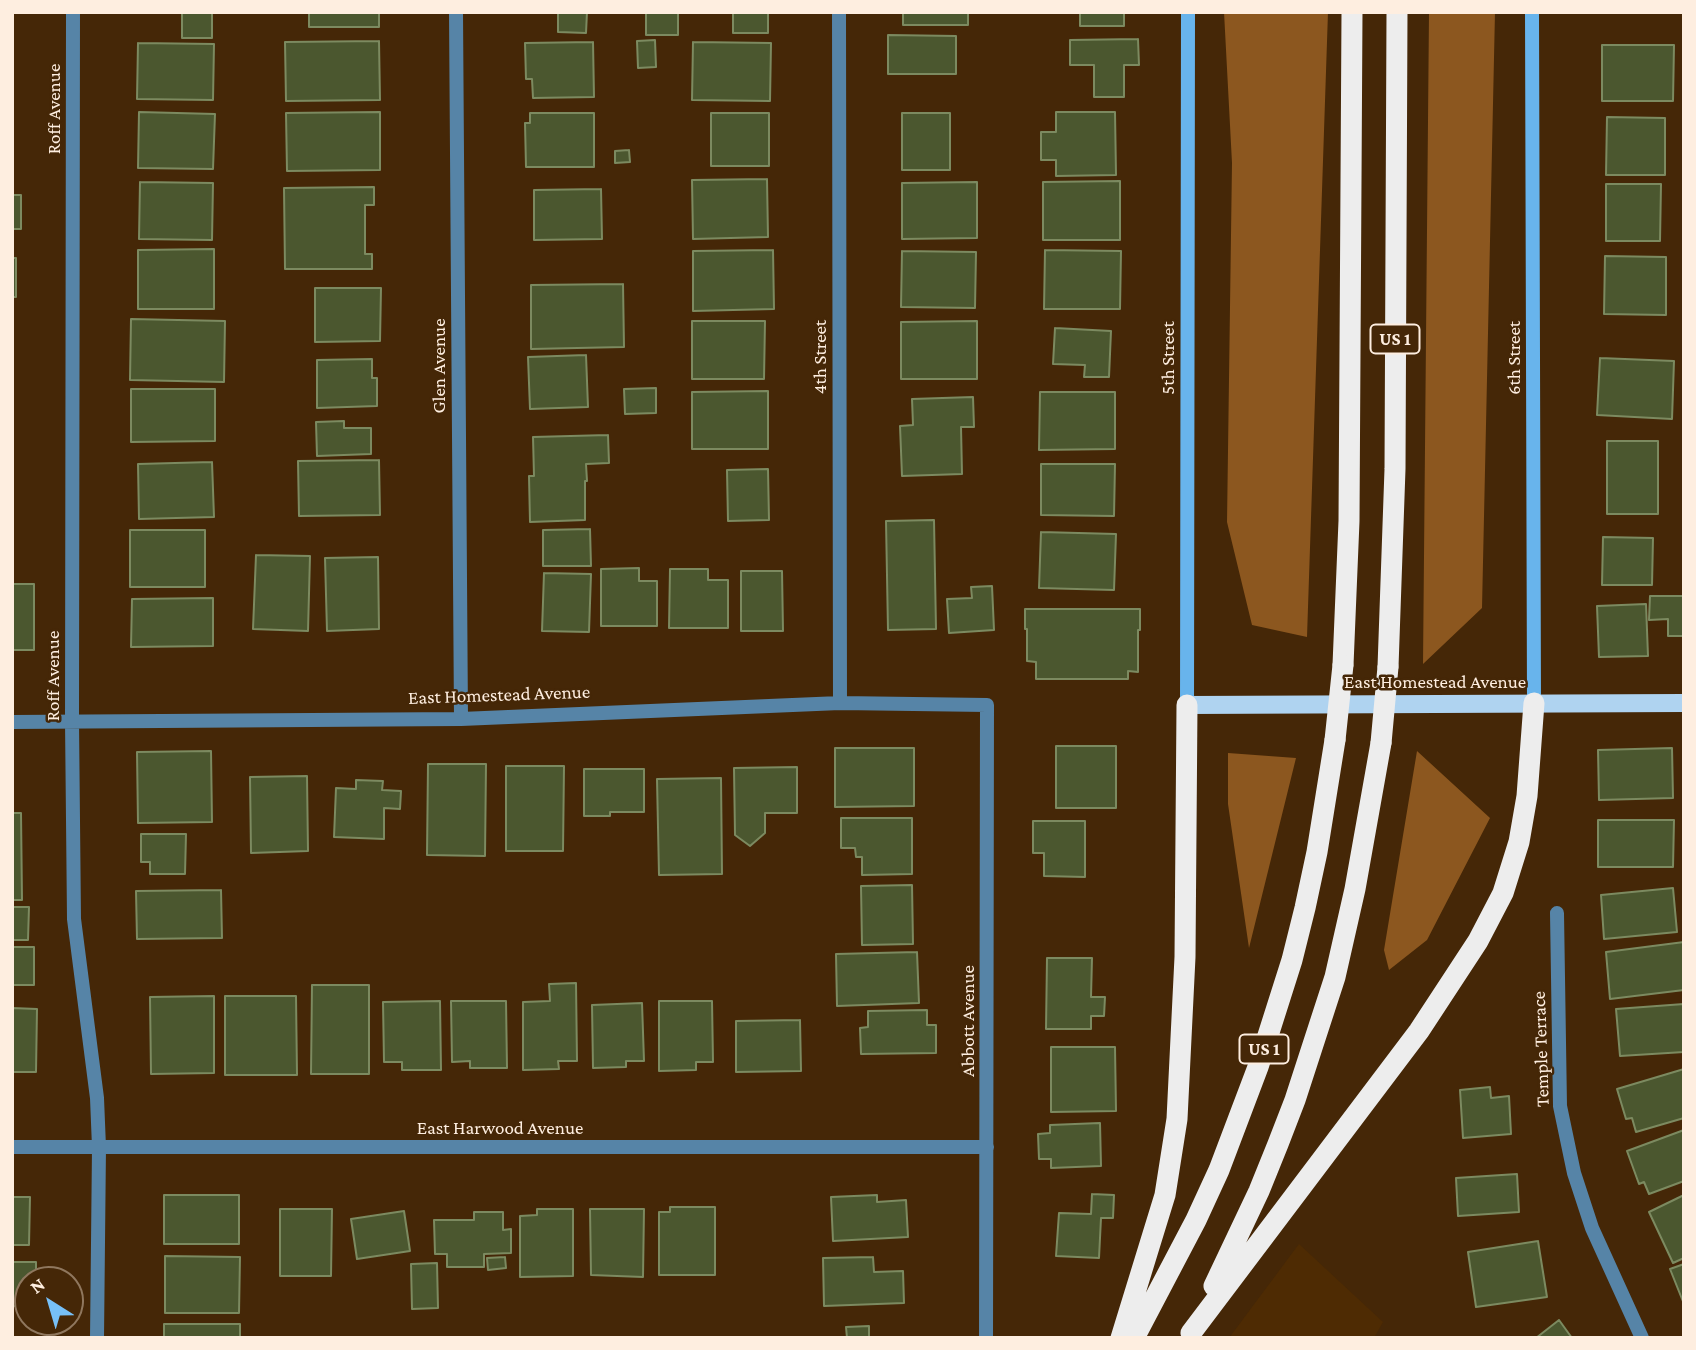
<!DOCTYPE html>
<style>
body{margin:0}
#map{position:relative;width:1696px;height:1350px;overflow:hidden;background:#452707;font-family:"Crimson Pro",serif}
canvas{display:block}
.frame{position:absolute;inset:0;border:14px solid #feeee0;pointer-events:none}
.north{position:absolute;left:14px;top:1266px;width:70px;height:70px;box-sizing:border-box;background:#452707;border:2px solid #8f775e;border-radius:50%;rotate:323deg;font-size:19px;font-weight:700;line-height:28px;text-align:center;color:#feeee0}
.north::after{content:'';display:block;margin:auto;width:24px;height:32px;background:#77c0f7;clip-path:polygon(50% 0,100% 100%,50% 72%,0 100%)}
</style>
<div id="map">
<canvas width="1696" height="1350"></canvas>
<div class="frame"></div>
<div class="north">N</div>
</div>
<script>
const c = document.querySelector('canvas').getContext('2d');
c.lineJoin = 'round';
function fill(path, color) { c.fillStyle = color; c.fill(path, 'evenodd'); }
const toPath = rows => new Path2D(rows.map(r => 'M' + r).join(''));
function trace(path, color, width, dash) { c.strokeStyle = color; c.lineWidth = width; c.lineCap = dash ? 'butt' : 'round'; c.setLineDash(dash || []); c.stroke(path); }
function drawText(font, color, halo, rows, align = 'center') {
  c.font = font + ' "Crimson Pro",serif'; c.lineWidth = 5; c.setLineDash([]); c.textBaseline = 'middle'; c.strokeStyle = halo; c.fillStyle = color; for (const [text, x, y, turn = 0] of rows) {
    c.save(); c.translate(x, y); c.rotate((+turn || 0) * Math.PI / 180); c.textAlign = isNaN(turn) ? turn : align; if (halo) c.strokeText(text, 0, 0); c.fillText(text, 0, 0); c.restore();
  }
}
const built = toPath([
 [1299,1244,1383,1322,1374,1338,1229,1338]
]);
const forest = toPath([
 [1224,12,1328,12,1307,637,1252,625,1227,522,1232,163],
 [1429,12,1495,12,1482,608,1423,664],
 [1417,751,1490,818,1427,940,1389,970,1384,950],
 [1228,753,1296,758,1249,948,1228,804]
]);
const building = toPath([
 [182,12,212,12,212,38,182,38,182,12],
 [309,12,379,12,379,27,309,27,309,12],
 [558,12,587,12,586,33,558,32,558,12],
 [646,12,678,12,678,35,646,35,646,12],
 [733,12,768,12,768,33,733,33,733,12],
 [903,12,968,12,968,25,903,25,903,12],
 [1080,12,1124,12,1124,26,1080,26,1080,12],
 [888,35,956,36,956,74,888,74,888,35],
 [1138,39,1139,65,1124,65,1124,97,1094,97,1094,65,1070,65,1070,40,1138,39],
 [655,40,656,67,638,68,637,41,655,40],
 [379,41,380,100,286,101,285,42,379,41],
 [593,42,594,97,533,98,532,79,526,79,525,43,593,42],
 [693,42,771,43,770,101,692,100,693,42],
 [138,43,214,44,213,100,137,99,138,43],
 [1602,45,1674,45,1673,101,1602,101,1602,45],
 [139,112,215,114,213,169,138,168,139,112],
 [380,112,380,170,287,171,286,113,380,112],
 [1056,112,1115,112,1116,175,1056,176,1056,160,1041,160,1041,132,1056,132,1056,112],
 [530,113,594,113,594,167,526,167,525,123,530,123,530,113],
 [711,113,769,113,769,166,711,166,711,113],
 [902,113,950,113,950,170,902,170,902,113],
 [1607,117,1665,118,1665,175,1606,175,1607,117],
 [629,150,630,162,615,163,615,151,629,150],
 [767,179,768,237,693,239,692,180,767,179],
 [1120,181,1120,240,1043,240,1043,182,1120,181],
 [140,182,213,183,212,240,139,239,140,182],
 [977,182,977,238,902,239,902,183,977,182],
 [1606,184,1661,184,1660,241,1606,241,1606,184],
 [374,187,374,205,365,205,365,254,372,254,372,269,285,269,284,188,374,187],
 [601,189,602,239,534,240,534,190,601,189],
 [12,195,21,195,21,229,12,229,12,195],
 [214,249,214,309,138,309,138,250,214,249],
 [773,250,774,309,693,311,693,251,773,250],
 [1045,250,1121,251,1120,309,1044,309,1045,250],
 [902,251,976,252,975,308,901,307,902,251],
 [1605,256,1666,257,1666,315,1604,314,1605,256],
 [12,258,16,258,16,297,12,297,12,258],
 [623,284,624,347,531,349,531,285,623,284],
 [315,288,381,288,380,341,315,342,315,288],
 [131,319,225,321,224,382,130,380,131,319],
 [692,321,765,321,764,379,692,379,692,321],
 [977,321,977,379,901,379,901,322,977,321],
 [1055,328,1111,331,1109,377,1084,377,1085,365,1053,364,1055,328],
 [586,355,588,407,530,409,528,357,586,355],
 [1600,358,1674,361,1672,419,1597,415,1600,358],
 [372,359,372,378,377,378,377,406,317,408,317,360,372,359],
 [656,388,656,413,625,414,624,389,656,388],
 [131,389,215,389,215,441,131,442,131,389],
 [768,391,768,449,692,449,692,392,768,391],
 [1040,392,1115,392,1115,449,1039,450,1040,392],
 [973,397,974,427,961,427,962,474,902,476,900,426,913,425,912,399,973,397],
 [344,421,344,428,371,428,371,454,317,456,316,422,344,421],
 [608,435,609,463,586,464,587,481,585,481,585,520,530,522,529,476,534,476,533,437,608,435],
 [1607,441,1658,441,1658,514,1607,514,1607,441],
 [379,460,380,515,299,516,298,461,379,460],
 [212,462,214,517,139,519,138,464,212,462],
 [1041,464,1115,464,1114,516,1041,515,1041,464],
 [768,469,769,520,728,521,727,470,768,469],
 [934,520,936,629,888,630,886,521,934,520],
 [590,529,591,566,543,566,543,530,590,529],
 [130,530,205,530,205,587,130,587,130,530],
 [1041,532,1116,534,1114,590,1039,588,1041,532],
 [1603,537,1653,538,1652,585,1602,585,1603,537],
 [256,555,310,556,308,631,253,629,256,555],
 [378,557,379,629,327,631,325,558,378,557],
 [639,568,639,581,657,581,657,626,601,626,601,569,639,568],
 [670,569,708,569,708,580,728,580,728,628,669,628,670,569],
 [741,571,782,571,783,631,741,631,741,571],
 [544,573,591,574,589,632,542,631,544,573],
 [12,584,34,584,34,650,12,650,12,584],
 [992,586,994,630,949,633,947,599,972,598,971,587,992,586],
 [1650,596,1684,596,1684,636,1668,636,1668,619,1649,620,1650,596],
 [213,598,213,646,131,647,132,599,213,598],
 [1646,604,1648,656,1599,657,1597,606,1646,604],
 [1025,609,1140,609,1140,630,1138,630,1138,672,1128,671,1128,679,1036,679,1036,662,1027,661,1027,629,1025,629,1025,609],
 [1056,746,1116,746,1116,808,1056,808,1056,746],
 [835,748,914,748,914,806,835,807,835,748],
 [1672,748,1673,798,1599,800,1598,750,1672,748],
 [211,751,212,822,138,823,137,752,211,751],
 [428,764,486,764,485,856,427,855,428,764],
 [506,766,564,766,563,851,506,851,506,766],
 [797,767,797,813,765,813,765,833,750,846,735,835,734,768,797,767],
 [584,769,644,769,644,812,610,812,610,816,584,816,584,769],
 [307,776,308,851,251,853,250,777,307,776],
 [721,778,722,874,659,875,657,779,721,778],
 [356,780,383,781,382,790,401,791,400,809,384,808,384,839,334,837,336,788,356,789,356,780],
 [12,813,21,813,22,900,12,900,12,813],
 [841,818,912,818,912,874,862,875,862,857,856,857,855,848,841,848,841,818],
 [1598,820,1674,820,1673,867,1598,867,1598,820],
 [1033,821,1085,821,1085,877,1044,876,1044,853,1033,853,1033,821],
 [141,834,186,834,185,874,150,874,150,862,141,862,141,834],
 [912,885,913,944,862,945,861,886,912,885],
 [1673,888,1677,932,1604,939,1601,895,1673,888],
 [221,890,222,938,137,939,136,891,221,890],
 [12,907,29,907,28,940,12,940,12,907],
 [1684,942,1684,990,1610,999,1606,952,1684,942],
 [12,947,34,947,34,985,12,985,12,947],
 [917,952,919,1003,837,1006,836,954,917,952],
 [1047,958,1092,958,1091,997,1105,997,1104,1016,1091,1016,1091,1029,1046,1029,1047,958],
 [576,983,577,1061,558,1061,559,1069,523,1070,523,1002,550,1001,549,984,576,983],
 [312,985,369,985,369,1074,311,1074,312,985],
 [214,996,214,1073,151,1074,150,997,214,996],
 [225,996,296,996,297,1075,225,1075,225,996],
 [440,1001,441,1070,402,1070,402,1062,384,1062,383,1002,440,1001],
 [451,1001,506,1001,507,1068,470,1068,470,1061,452,1062,451,1001],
 [659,1001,712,1001,713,1062,696,1062,696,1070,659,1071,659,1001],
 [642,1003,644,1061,626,1061,626,1067,593,1068,592,1005,642,1003],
 [1684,1004,1684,1052,1620,1056,1616,1009,1684,1004],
 [12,1008,37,1009,36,1072,12,1072,12,1008],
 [927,1010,927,1025,936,1025,936,1053,861,1054,860,1028,868,1027,868,1011,927,1010],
 [800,1020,801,1071,736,1072,736,1021,800,1020],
 [1051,1047,1115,1047,1116,1111,1051,1112,1051,1047],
 [1684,1069,1684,1118,1636,1132,1632,1118,1626,1119,1617,1089,1684,1069],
 [1490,1087,1491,1098,1509,1096,1511,1134,1463,1138,1460,1090,1490,1087],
 [1100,1123,1101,1166,1051,1168,1051,1159,1039,1159,1038,1134,1050,1133,1050,1125,1100,1123],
 [1684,1130,1684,1181,1649,1194,1644,1182,1639,1184,1627,1151,1684,1130],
 [1517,1174,1519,1212,1458,1216,1456,1178,1517,1174],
 [1092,1194,1114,1195,1113,1218,1101,1218,1099,1258,1056,1256,1059,1213,1091,1214,1092,1194],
 [164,1195,239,1195,239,1244,164,1244,164,1195],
 [877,1195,877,1202,906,1200,908,1237,833,1241,831,1197,877,1195],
 [1684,1195,1684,1258,1673,1263,1649,1212,1684,1195],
 [12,1197,30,1197,29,1245,12,1245,12,1197],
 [670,1207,715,1207,715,1275,659,1275,659,1212,670,1212,670,1207],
 [280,1209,332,1209,331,1276,280,1276,280,1209],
 [537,1209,573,1209,573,1276,520,1277,520,1216,537,1215,537,1209],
 [590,1209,644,1209,643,1277,591,1275,590,1209],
 [404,1211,410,1251,357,1259,351,1219,404,1211],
 [474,1212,503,1212,503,1230,511,1229,511,1253,484,1254,484,1267,447,1267,447,1254,435,1254,434,1220,474,1220,474,1212],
 [1538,1241,1547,1297,1476,1307,1468,1252,1538,1241],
 [165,1256,240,1257,239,1313,165,1313,165,1256],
 [505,1257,506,1268,488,1270,487,1258,505,1257],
 [873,1257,874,1272,903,1271,904,1303,824,1306,823,1258,873,1257],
 [12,1262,36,1262,36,1280,28,1280,28,1306,12,1306,12,1262],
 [437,1263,438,1308,412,1309,411,1264,437,1263],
 [1684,1264,1684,1304,1670,1269,1684,1264],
 [1559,1320,1572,1338,1536,1338,1559,1320],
 [164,1324,240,1324,240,1338,164,1338,164,1324],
 [869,1326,869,1338,847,1338,846,1327,869,1326]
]);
const minor = toPath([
 [73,12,72,721,74,919,97,1098,99,1147,97,1338],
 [456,12,461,719],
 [839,12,840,703],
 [12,722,461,719,840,703,987,705,986,1338],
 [1557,913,1560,1106,1574,1173,1592,1228,1642,1338],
 [12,1147,987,1147]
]);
const secondary = toPath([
 [1532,12,1534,703],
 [1187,705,1188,12]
]);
const primary = toPath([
 [1187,705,1684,703]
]);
const motorway = toPath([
 [1343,665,1349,521,1352,12],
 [1388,667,1395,469,1397,12],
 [1214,1286,1259,1191,1278,1144,1295,1100,1335,977,1355,889,1381,743],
 [1191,1333,1419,1031,1478,941,1503,893,1519,842,1527,796,1534,703],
 [1121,1338,1165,1195,1177,1119,1185,957,1187,705],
 [1134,1338,1196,1220,1219,1170,1258,1067,1292,960,1305,908,1317,852,1335,740]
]);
const motorwayBridge = toPath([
 [1335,740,1343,665],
 [1381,743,1388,667]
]);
const shields = [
 [1395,339,49],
 [1264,1049,49]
];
const shieldNames = [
 ["US 1",1395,339],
 ["US 1",1264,1049]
];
const streetNames = [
 ["Roff Avenue",54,109,-90],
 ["4th Street",820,357,-90],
 ["5th Street",1168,358,-90],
 ["6th Street",1514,358,-90],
 ["Glen Avenue",439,366,-90],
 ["Roff Avenue",53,676,-90],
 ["East Homestead Avenue",1435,682],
 ["East Homestead Avenue",499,695,-2],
 ["Abbott Avenue",968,1021,-90],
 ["Temple Terrace",1541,1049,-92],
 ["East Harwood Avenue",500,1128]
];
fill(built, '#4e2b03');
fill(forest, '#8c571f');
fill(building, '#4b572f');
trace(building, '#7c8a60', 2);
trace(minor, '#5684a7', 14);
trace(secondary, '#68b4ec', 14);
trace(primary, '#afd3f0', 18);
trace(motorway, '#ededed', 21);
trace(motorwayBridge, '#ededed', 21);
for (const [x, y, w] of shields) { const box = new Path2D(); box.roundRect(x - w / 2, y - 14.5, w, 29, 5); c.fillStyle = '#452707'; c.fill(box); trace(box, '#feeee0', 2); }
drawText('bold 18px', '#feeee0', null, shieldNames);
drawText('19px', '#feeee0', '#452707', streetNames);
</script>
